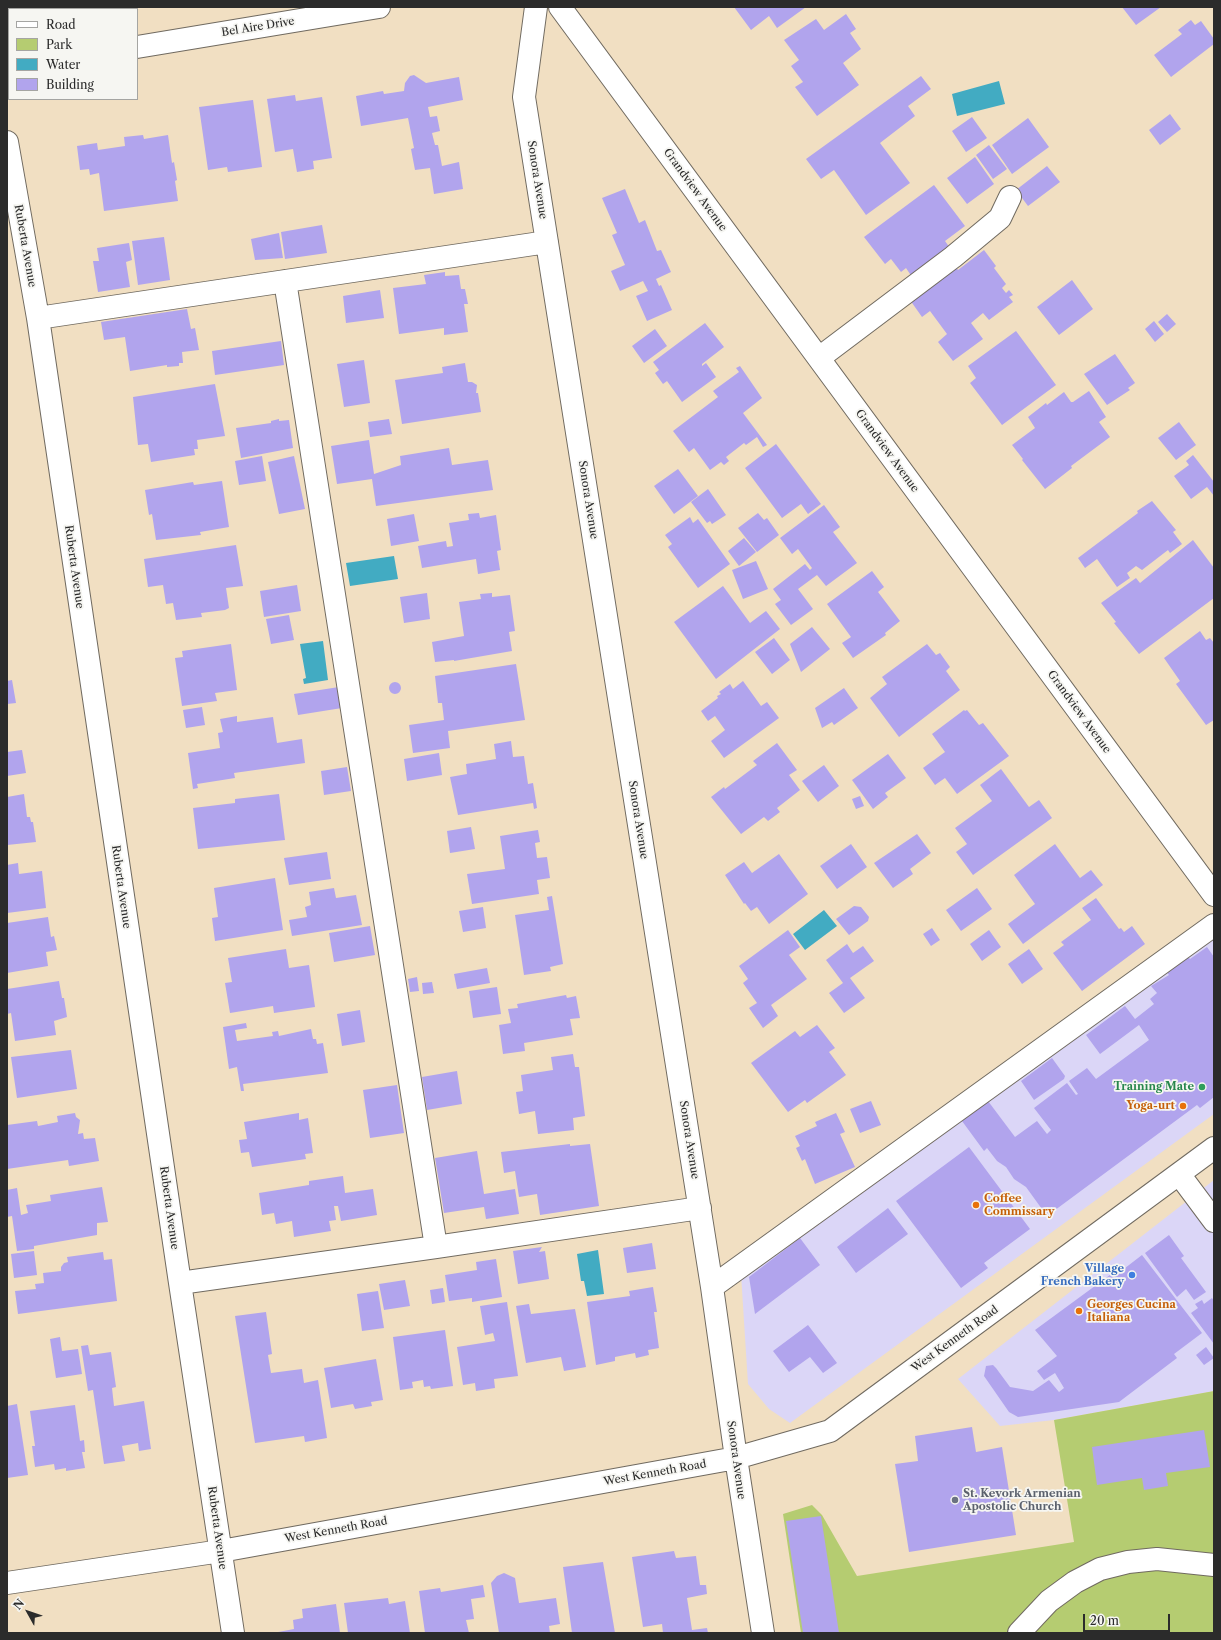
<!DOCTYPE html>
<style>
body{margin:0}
#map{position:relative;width:1221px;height:1640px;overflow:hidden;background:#f1dfc2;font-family:"Libre Caslon Text",serif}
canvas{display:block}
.frame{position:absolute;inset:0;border:8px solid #2b2b2b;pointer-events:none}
.legend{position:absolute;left:8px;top:8px;width:130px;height:92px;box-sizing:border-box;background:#f6f6f2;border:1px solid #a5a5a2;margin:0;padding:5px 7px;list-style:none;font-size:12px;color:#2b2b2b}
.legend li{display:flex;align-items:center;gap:8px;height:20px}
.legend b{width:20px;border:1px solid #a5a5a2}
.north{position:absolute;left:8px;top:1592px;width:40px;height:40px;-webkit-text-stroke:3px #f6f6f2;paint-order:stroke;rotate:310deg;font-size:11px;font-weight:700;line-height:16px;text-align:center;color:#2b2b2b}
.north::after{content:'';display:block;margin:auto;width:14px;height:18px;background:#2b2b2b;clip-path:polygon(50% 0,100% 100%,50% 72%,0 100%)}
.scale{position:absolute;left:1083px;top:1614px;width:87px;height:18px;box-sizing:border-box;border:2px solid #2b2b2b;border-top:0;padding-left:5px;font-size:12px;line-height:14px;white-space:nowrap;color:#2b2b2b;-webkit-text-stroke:3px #f6f6f2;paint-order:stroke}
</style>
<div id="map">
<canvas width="1221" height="1640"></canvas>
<div class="frame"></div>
<ul class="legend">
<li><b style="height:5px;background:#fff"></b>Road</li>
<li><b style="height:11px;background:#b5cc71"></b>Park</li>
<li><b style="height:11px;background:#42abc2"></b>Water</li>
<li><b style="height:11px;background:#b1a4ed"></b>Building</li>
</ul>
<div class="north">N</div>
<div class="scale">20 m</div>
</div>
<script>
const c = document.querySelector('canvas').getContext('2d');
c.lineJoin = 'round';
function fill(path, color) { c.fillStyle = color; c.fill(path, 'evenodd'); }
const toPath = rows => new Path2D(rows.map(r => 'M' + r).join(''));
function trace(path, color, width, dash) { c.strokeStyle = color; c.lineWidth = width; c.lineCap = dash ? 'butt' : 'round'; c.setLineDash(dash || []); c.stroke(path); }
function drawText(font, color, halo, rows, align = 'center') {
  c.font = font + ' "Libre Caslon Text",serif'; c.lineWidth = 3.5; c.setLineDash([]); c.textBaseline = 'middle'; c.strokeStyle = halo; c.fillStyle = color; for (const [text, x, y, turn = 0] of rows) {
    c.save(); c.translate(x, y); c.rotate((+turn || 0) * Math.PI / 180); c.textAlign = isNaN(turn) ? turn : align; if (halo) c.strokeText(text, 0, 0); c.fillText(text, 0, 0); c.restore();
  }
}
const built = toPath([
 [1211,936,1214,940,1214,1114,790,1423,769,1409,748,1384,741,1274],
 [1214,1180,1214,1391,1054,1420,1000,1426,958,1379]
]);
const green = toPath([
 [1214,1391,1214,1633,801,1633,783,1514,812,1505,822,1515,857,1576,1074,1542,1054,1420]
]);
const water = toPath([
 [999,81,1005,104,957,116,952,94],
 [394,556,398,579,350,586,346,563],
 [323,641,328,680,304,684,303,679,306,678,300,644],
 [824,910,837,926,805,950,793,934],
 [598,1250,604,1294,587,1296,584,1281,581,1281,577,1254]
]);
const building = toPath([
 [734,7,806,7,777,28,769,16,751,30],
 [1122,7,1161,7,1136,25],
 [846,14,856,29,850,33,861,49,843,63,859,85,817,116,795,87,803,82,791,66,799,60,784,40,816,19,824,30],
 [1191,20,1195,25,1201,21,1214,39,1214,44,1171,77,1154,55,1182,34,1178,30],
 [414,75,426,83,459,77,463,100,428,107,430,117,437,116,440,131,432,133,435,145,438,145,442,166,459,162,463,189,434,194,430,168,415,170,411,149,414,148,408,118,361,126,356,96,383,91,384,94,404,91,405,83,410,76],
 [921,76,931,89,908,106,915,116,880,143,910,183,866,215,834,170,821,179,806,159],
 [295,95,296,101,322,97,332,158,313,161,314,169,297,172,293,149,275,152,267,99],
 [253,100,262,167,228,172,227,167,208,170,199,107],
 [1170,114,1181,129,1160,145,1149,130],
 [972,117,987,138,966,152,952,131],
 [1028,118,1049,147,1012,174,992,145],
 [143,135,144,139,168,135,172,163,174,162,177,180,175,181,178,201,104,211,99,173,90,175,89,169,80,170,77,146,97,143,98,150,125,146,124,137],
 [989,145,1007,169,993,179,976,155],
 [975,157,994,184,967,204,947,178],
 [1047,166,1060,182,1028,206,1016,190],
 [934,185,965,226,945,241,950,248,912,277,906,268,901,272,891,259,885,264,864,237],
 [625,189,639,223,645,220,657,251,661,250,671,272,656,279,659,286,661,285,672,310,647,321,636,296,648,291,643,281,620,291,611,271,625,265,612,235,617,233,602,198],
 [322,225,327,253,285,259,281,232],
 [279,233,283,258,255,260,251,239],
 [164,237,170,280,138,285,132,241],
 [129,243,132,260,126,262,130,287,98,292,93,261,99,261,97,248],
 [984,250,996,266,994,268,1006,284,1002,288,1006,293,1009,290,1013,295,1009,297,1013,302,989,320,983,313,971,323,983,339,953,361,938,342,947,334,930,311,922,317,910,300,955,266,958,270],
 [445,272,445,276,459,275,461,289,465,289,468,304,464,304,468,332,444,335,444,328,399,334,393,288,426,284,424,275],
 [1072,280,1093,309,1059,335,1037,307],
 [380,290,384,318,346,323,343,296],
 [187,309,191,329,195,328,199,350,182,352,183,363,179,363,179,366,167,367,167,365,130,371,125,337,104,340,101,322],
 [1167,314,1176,324,1167,332,1158,322],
 [1154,321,1164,334,1155,342,1145,329],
 [705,323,724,347,702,364,702,366,706,363,716,377,682,402,667,381,663,384,655,373,659,370,653,362],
 [655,329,667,346,644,363,632,346],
 [1016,331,1056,385,1002,425,970,383,976,378,968,366],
 [281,341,284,365,215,375,212,351],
 [1115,354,1135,383,1128,388,1130,390,1107,405,1084,374],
 [364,360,370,403,344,407,337,364],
 [465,363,468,382,472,382,477,385,476,393,478,393,481,412,402,424,395,380,443,373,442,367],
 [740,366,762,398,743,413,767,445,763,447,757,437,746,445,744,443,726,457,729,461,724,465,721,462,710,470,694,448,689,452,673,431,718,397,713,391,739,372,736,368],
 [215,384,225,436,197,440,198,449,194,449,195,455,151,462,148,444,138,445,133,397],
 [1089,391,1106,417,1099,422,1110,437,1071,466,1072,468,1045,489,1022,460,1023,459,1012,445,1035,428,1028,417,1046,403,1047,405,1064,392,1071,402,1073,402],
 [279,419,279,421,289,420,293,448,241,458,236,428,271,423,271,421],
 [389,419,392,434,370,437,368,422],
 [1179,422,1196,445,1176,460,1158,438],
 [369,440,374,474,401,465,400,456,449,448,452,465,488,460,493,490,376,506,372,479,337,484,331,446],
 [776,444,821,504,808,514,801,504,782,518,745,468],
 [1193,455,1214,482,1214,496,1207,487,1191,499,1174,476,1189,465,1186,461],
 [262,456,266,481,239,485,235,461],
 [294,456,305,509,279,514,268,462],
 [678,469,698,496,674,514,654,486],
 [222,481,229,527,200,532,201,535,156,540,152,514,149,515,145,490,193,482,194,485],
 [708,489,726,515,712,524,710,521,707,523,691,502],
 [1152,501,1176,530,1173,532,1182,544,1170,553,1168,550,1142,570,1136,566,1127,573,1130,578,1117,587,1097,559,1085,568,1078,558,1138,513,1137,511],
 [824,505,840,527,833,532,857,563,826,586,817,575,798,589,813,609,791,625,775,604,781,600,773,589,805,564,810,570,812,568,798,549,792,554,780,538],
 [479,513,480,518,496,515,501,550,497,551,500,570,478,574,476,559,422,568,418,546,446,541,447,547,453,546,449,523,469,520,468,514],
 [758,513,764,520,767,518,779,535,757,552,738,528],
 [414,514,419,541,391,546,387,519],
 [690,517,693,523,698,519,730,564,698,588,668,547,672,544,665,535],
 [744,538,756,552,739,566,728,551],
 [1193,540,1214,568,1214,598,1139,654,1114,623,1116,622,1101,603,1136,578,1140,583],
 [236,545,243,586,226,588,229,608,225,610,201,613,202,617,176,620,173,603,166,604,163,585,148,587,144,559],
 [756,561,768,589,743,599,732,570],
 [872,571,884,587,878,592,900,621,885,633,886,635,853,658,842,643,851,637,827,604],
 [297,585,301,611,264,617,260,591],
 [723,586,750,623,766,611,780,629,716,679,674,622],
 [427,593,430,619,404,623,400,597],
 [492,593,492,597,510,595,515,631,509,632,512,651,454,661,454,660,435,662,432,642,464,636,459,602,481,599,480,594],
 [289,615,294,640,271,644,266,619],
 [812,627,830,649,801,672,790,644],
 [1200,631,1206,640,1210,638,1214,643,1214,720,1206,725,1176,684,1180,681,1164,658],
 [774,638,790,660,772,674,755,652],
 [231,644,237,690,215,693,217,701,182,706,175,658,183,657,182,651],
 [927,644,936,655,940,653,950,667,946,671,960,690,899,737,870,698,887,684,882,677],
 [516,664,525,720,448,731,450,748,413,753,409,725,444,720,442,703,438,703,435,676],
 [12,680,16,703,7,704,7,681],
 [743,681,761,706,767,702,779,718,724,758,711,741,725,730,715,716,708,721,701,711,718,698,717,696,721,694,719,692,730,684,733,689],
 '389 688a6 6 0 1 1 12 0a6 6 0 1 1-12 0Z',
 [339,687,342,708,298,715,294,694],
 [844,688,858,708,834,725,832,722,822,728,815,708],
 [202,707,205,725,186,728,183,710],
 [964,710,965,711,967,710,979,725,983,723,1009,756,957,794,945,778,935,785,923,768,945,752,932,734],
 [237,716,237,722,273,717,277,743,302,739,305,763,234,773,235,778,197,784,198,788,193,789,188,753,220,748,218,733,223,732,220,719],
 [511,741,513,757,524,756,528,784,533,783,537,808,534,809,533,803,458,815,450,777,467,774,466,764,496,759,494,744],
 [777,743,797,770,789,775,800,790,777,808,780,812,768,821,764,817,741,834,711,797,724,787,725,789,757,765,753,761],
 [22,750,26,773,7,776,7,752],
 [439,753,442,775,407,781,404,759],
 [888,754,906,778,885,793,888,797,873,809,852,780],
 [824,765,839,786,818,802,802,781],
 [347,767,351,791,324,795,321,771],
 [1001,769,1029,807,1039,800,1052,818,973,875,956,852,967,844,955,828,992,801,980,785],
 [24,794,27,817,30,817,31,822,33,822,36,842,7,845,7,797],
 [279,794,285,840,198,849,193,808,235,803,235,799],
 [860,796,864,806,856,809,852,799],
 [471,827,475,849,450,853,447,831],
 [538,830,540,842,535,843,537,858,547,857,550,878,537,880,539,894,472,904,467,874,505,869,500,836],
 [917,834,931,853,910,869,913,874,893,888,874,863],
 [851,844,867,867,837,889,820,866],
 [1055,844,1080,878,1091,870,1103,885,1023,944,1008,924,1035,904,1014,875],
 [327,852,331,879,289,885,284,858],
 [779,854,808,894,769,924,757,907,751,911,745,903,744,904,725,875,744,862,752,873],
 [18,863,19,874,42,871,46,908,7,913,7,865],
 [275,878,283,930,215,941,212,918,218,917,214,888],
 [334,888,336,898,356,895,362,925,292,936,289,920,307,917,305,907,311,905,309,892],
 [977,888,992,909,961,931,946,910],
 [552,896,563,964,550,967,551,971,524,975,515,915,549,910,547,897],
 [1096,898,1119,929,1121,928,1124,932,1132,926,1145,944,1082,991,1053,953,1064,945,1061,942,1091,920,1082,908],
 [854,906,861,907,869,917,868,921,849,935,836,919],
 [483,907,486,928,463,932,459,911],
 [48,917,51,937,54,936,57,950,46,952,48,966,7,973,7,923],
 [370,926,375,955,334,962,329,933],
 [932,928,940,940,931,946,923,934],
 [788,930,800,947,789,955,807,979,771,1005,778,1016,763,1028,749,1008,757,1003,743,983,748,979,739,966],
 [989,930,1001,947,982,961,970,944],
 [847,944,853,953,863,946,874,961,850,978,865,998,844,1013,829,993,843,983,826,960],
 [1207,947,1214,957,1214,1097,1200,1108,1197,1105,1047,1216,1026,1187,1014,1179,1006,1167,997,1161,987,1148,984,1151,962,1121,988,1101,1015,1137,1037,1121,1047,1134,1051,1130,1034,1108,1067,1083,1076,1095,1078,1094,1069,1081,1087,1068,1096,1079,1149,1040,1139,1025,1100,1054,1086,1035,1125,1006,1135,1019,1154,1004,1150,999,1157,993,1151,986,1169,975,1165,970,1186,955,1190,959],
 [286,949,289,968,309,965,315,1007,274,1013,273,1006,230,1013,225,983,232,982,228,958],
 [1029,949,1043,969,1022,984,1008,964],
 [487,968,490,983,457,989,454,974],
 [417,977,419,991,410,992,408,979],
 [59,981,62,998,64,998,67,1017,54,1021,56,1035,15,1041,11,1013,7,1014,7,989],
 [432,982,434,993,423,994,422,983],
 [497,987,501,1014,473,1018,469,991],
 [566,995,567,998,576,996,580,1018,570,1019,573,1035,524,1043,525,1051,503,1054,499,1025,511,1023,508,1009,518,1008,517,1004],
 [360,1010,365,1042,342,1046,337,1014],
 [246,1023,247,1028,235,1030,237,1041,273,1036,272,1032,278,1031,279,1036,311,1029,313,1039,316,1039,317,1044,323,1043,328,1073,243,1084,244,1091,241,1091,237,1067,229,1069,223,1027],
 [817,1025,835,1048,829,1052,846,1075,807,1103,805,1100,788,1112,751,1063,795,1031,800,1037],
 [71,1050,77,1089,17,1098,11,1057],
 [573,1054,575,1067,579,1067,585,1116,573,1118,574,1130,538,1134,535,1111,519,1114,516,1092,523,1091,521,1075,553,1070,551,1057],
 [1052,1058,1065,1076,1064,1079,1034,1100,1021,1081],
 [457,1071,462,1104,427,1110,422,1077],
 [397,1085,404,1133,370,1138,363,1090],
 [871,1101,881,1125,860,1133,850,1109],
 [75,1113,76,1117,80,1120,78,1134,83,1133,84,1139,95,1138,99,1161,69,1166,68,1160,7,1169,7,1125,37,1121,38,1126,58,1122,57,1116],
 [299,1113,299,1120,308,1118,313,1153,305,1154,306,1159,252,1167,249,1152,241,1153,239,1140,247,1139,244,1122],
 [836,1113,845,1132,840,1134,855,1167,815,1184,805,1159,802,1161,796,1148,800,1146,795,1136,817,1126,815,1122],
 [570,1144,570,1146,590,1144,599,1206,540,1215,537,1194,519,1197,515,1171,504,1173,501,1152],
 [969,1147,1030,1229,984,1263,988,1268,961,1288,896,1201],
 [477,1151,484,1194,515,1189,519,1214,486,1219,484,1207,444,1213,435,1158],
 [343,1176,345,1193,373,1189,377,1215,341,1221,338,1206,334,1206,336,1220,329,1221,331,1231,294,1237,292,1221,276,1224,274,1213,262,1215,259,1193,309,1185,309,1181],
 [102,1187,108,1222,97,1223,97,1235,34,1246,34,1249,17,1251,12,1216,7,1217,7,1190,17,1188,21,1215,28,1213,26,1205,51,1201,50,1195],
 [888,1208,908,1234,856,1273,837,1247],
 [1169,1235,1184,1256,1181,1258,1206,1292,1194,1300,1186,1289,1177,1297,1145,1253],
 [800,1238,820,1265,755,1314,749,1277],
 [652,1243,656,1269,627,1273,623,1248],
 [542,1247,539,1252,545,1251,549,1279,518,1284,513,1251],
 [34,1251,37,1275,14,1278,11,1254],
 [103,1252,104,1260,112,1259,117,1301,18,1314,15,1291,36,1289,35,1284,44,1283,43,1273,61,1271,61,1267,64,1263,68,1262,67,1257],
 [1142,1255,1202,1333,1174,1354,1177,1358,1119,1402,1018,1417,1009,1412,984,1376,986,1366,993,1365,996,1368,1010,1387,1033,1391,1049,1380,1059,1392,1064,1388,1055,1373,1044,1380,1037,1371,1057,1356,1035,1330,1114,1272,1116,1275],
 [496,1259,502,1297,472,1302,472,1298,449,1301,445,1275,477,1270,476,1262],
 [405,1280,410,1306,384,1310,379,1284],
 [653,1287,657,1312,654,1312,659,1348,648,1350,649,1355,636,1358,635,1353,615,1357,615,1361,596,1365,587,1302,630,1296,629,1291],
 [443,1288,445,1302,432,1304,430,1290],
 [378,1291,384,1328,362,1331,357,1294],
 [1212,1298,1214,1301,1214,1344,1191,1313,1198,1308,1195,1304,1202,1300,1204,1304],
 [507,1302,518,1376,494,1379,495,1388,476,1391,475,1383,463,1385,457,1347,495,1341,493,1333,485,1335,480,1306],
 [529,1304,531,1314,575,1309,586,1367,564,1371,561,1357,526,1363,516,1306],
 [266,1312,272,1354,268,1355,271,1373,302,1369,304,1383,318,1380,327,1438,305,1442,304,1436,255,1443,235,1316],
 [808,1325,837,1363,823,1373,810,1357,789,1372,773,1351],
 [445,1330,453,1386,431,1389,430,1386,424,1387,423,1380,412,1382,413,1388,400,1390,393,1337],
 [60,1337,62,1351,78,1349,82,1374,56,1378,50,1339],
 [88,1345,90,1355,111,1352,116,1387,112,1388,114,1406,144,1401,151,1449,139,1451,138,1443,122,1446,125,1461,104,1464,93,1390,88,1391,81,1346],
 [1206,1347,1214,1358,1204,1365,1196,1355],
 [376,1359,383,1400,371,1402,372,1406,355,1409,353,1404,331,1408,324,1368],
 [17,1404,28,1475,7,1478,7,1406],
 [75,1405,80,1441,84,1440,85,1452,82,1452,85,1468,66,1471,66,1468,55,1470,54,1464,35,1467,32,1446,35,1446,30,1411],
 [972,1427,976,1452,1002,1447,1016,1535,909,1552,895,1464,918,1461,915,1436],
 [1204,1430,1210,1467,1166,1473,1168,1486,1144,1490,1142,1478,1097,1485,1092,1447],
 [821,1516,839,1633,803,1633,786,1521],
 [674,1551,676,1558,696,1556,700,1585,706,1585,707,1594,687,1598,692,1630,707,1628,708,1633,663,1633,662,1624,643,1627,632,1557],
 [603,1562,615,1633,572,1633,563,1567],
 [504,1573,515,1578,519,1603,556,1598,560,1624,549,1626,550,1633,499,1633,491,1583,497,1576],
 [483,1585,485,1597,471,1599,474,1619,466,1620,469,1633,425,1633,419,1591,440,1588,441,1592],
 [388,1598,389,1604,405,1601,410,1633,348,1633,344,1603],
 [336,1604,340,1633,273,1633,294,1629,293,1620,303,1618,302,1609]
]);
const minor = toPath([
 [536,7,524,97,712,1287,736,1458,763,1633],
 [560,7,1214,895],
 [137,47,379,7],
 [7,68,9,68],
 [7,142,38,318,180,1283,233,1633],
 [285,281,436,1247],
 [38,318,547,242],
 [819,358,953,257,1000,218,1010,197],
 [1179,1174,1214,1221],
 [180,1283,436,1247,700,1208],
 [712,1287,1214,925],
 [7,1583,221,1551,736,1458,830,1431,1214,1148],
 [1019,1633,1049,1601,1075,1582,1100,1569,1128,1562,1157,1559,1214,1565]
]);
const markers = [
 [1202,1087,4,"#2e9e5b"],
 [1183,1106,4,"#e8710a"],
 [976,1205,4,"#e8710a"],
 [1132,1275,4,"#3f7fe0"],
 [1079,1311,4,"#e8710a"],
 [955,1500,4,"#6b7280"]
];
const streetNames = [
 ["Bel Aire Drive",258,27,-9],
 ["Sonora Avenue",537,180,81],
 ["Grandview Avenue",695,190,54],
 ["Ruberta Avenue",25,246,80],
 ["Grandview Avenue",887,451,54],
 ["Sonora Avenue",588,500,81],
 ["Ruberta Avenue",74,567,82],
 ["Grandview Avenue",1079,712,54],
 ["Sonora Avenue",638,820,81],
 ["Ruberta Avenue",121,887,82],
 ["Sonora Avenue",689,1140,81],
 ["Ruberta Avenue",169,1208,82],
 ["West Kenneth Road",955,1339,-36],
 ["Sonora Avenue",736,1460,82],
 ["West Kenneth Road",655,1473,-10],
 ["Ruberta Avenue",217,1528,82],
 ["West Kenneth Road",336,1530,-10]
];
const leisureNames = [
 ["Training Mate",1194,1087]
];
const foodNames = [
 ["Yoga-urt",1175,1106,"right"],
 ["Coffee",984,1199],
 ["Commissary",984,1212],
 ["Georges Cucina",1087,1305],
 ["Italiana",1087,1318]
];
const shopNames = [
 ["Village",1124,1269],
 ["French Bakery",1124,1282]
];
const worshipNames = [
 ["St. Kevork Armenian",963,1494],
 ["Apostolic Church",963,1507]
];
fill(built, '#dbd6f7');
fill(green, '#b5cc71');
fill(water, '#42abc2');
fill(building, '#b1a4ed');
trace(minor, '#706a60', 24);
trace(minor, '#fff', 22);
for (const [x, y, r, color] of markers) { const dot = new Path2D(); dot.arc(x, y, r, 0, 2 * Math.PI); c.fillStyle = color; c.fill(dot); trace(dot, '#f6f6f2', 1.5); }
drawText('11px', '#2b2b2b', '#f6f6f2', streetNames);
drawText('bold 11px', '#27864d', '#f6f6f2', leisureNames, 'right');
drawText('bold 11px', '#c56008', '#f6f6f2', foodNames, 'left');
drawText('bold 11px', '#366cbe', '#f6f6f2', shopNames, 'right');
drawText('bold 11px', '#5b616d', '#f6f6f2', worshipNames, 'left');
</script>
